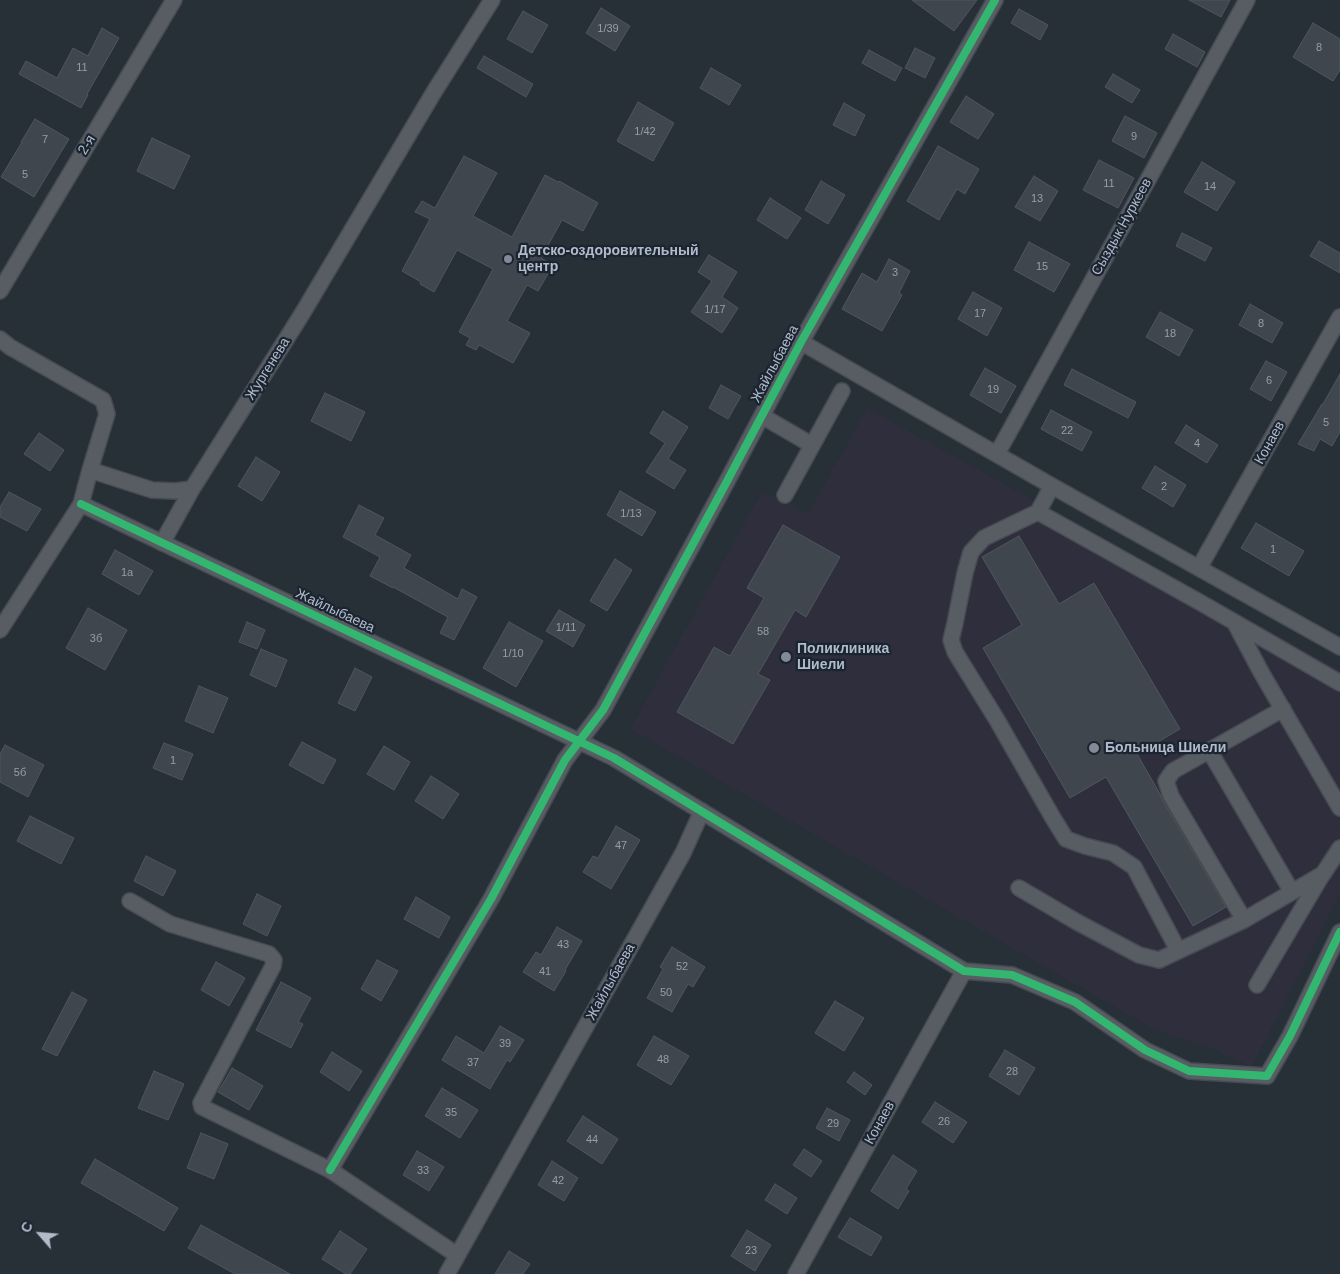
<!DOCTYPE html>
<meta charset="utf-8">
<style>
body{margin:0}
#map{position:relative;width:1340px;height:1274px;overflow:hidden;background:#272f37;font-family:Arial,sans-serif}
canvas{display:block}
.north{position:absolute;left:15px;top:1209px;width:50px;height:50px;-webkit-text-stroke:4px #1b2532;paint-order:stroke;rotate:297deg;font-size:14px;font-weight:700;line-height:20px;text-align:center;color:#b1bbc9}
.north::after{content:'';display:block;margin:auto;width:18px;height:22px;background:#b1bbc9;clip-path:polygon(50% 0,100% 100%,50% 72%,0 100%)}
</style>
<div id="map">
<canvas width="1340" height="1274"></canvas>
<div class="north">С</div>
</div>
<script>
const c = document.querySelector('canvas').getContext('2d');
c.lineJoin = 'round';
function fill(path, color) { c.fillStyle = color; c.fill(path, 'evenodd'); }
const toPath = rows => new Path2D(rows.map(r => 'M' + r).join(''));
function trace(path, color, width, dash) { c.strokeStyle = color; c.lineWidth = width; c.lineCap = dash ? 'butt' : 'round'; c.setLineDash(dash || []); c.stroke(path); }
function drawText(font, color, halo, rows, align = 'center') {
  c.font = font + ' Arial,sans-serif'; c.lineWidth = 4.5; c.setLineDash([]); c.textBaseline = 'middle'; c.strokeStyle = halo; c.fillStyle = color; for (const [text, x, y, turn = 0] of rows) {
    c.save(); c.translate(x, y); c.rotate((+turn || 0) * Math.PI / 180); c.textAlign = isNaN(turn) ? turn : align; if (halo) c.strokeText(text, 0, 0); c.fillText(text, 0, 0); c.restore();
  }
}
const medical = toPath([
 [867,408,1340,669,1340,894,1252,1067,1215,1050,1153,1029,630,729,762,491,808,514]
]);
const building = toPath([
 [912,0,977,0,954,31,912,0],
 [1189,0,1230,0,1221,17,1189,0],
 [601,8,630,26,615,51,586,33,601,8],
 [1019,9,1048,25,1040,40,1011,23,1019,9],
 [523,11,548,25,532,53,507,39,523,11],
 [1313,23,1340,39,1340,70,1333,81,1293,57,1313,23],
 [102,28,119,38,87,94,88,95,81,108,19,74,26,61,57,78,73,48,88,56,102,28],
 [1173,34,1205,52,1197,67,1165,49,1173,34],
 [915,48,935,58,925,78,905,68,915,48],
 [869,50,902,68,895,81,862,63,869,50],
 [484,56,533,84,526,97,477,68,484,56],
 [711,68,741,85,729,105,700,88,711,68],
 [1113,74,1140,90,1132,103,1105,87,1113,74],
 [966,96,994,114,978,139,950,122,966,96],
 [638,102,674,123,653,161,617,141,638,102],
 [844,103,865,115,855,136,833,125,844,103],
 [1125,116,1157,133,1144,158,1112,141,1125,116],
 [35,119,69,139,34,197,1,177,22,142,21,142,35,119],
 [152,138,190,156,174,189,137,171,152,138],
 [938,146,979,169,965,194,957,189,939,220,907,201,938,146],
 [464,156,497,173,473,216,512,237,545,175,558,182,559,181,598,203,583,231,562,220,541,258,553,265,538,291,527,285,507,321,530,333,513,363,479,345,476,350,466,345,470,338,459,332,493,269,457,250,434,292,420,284,421,282,402,271,430,219,415,212,422,201,435,208,464,156],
 [1099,160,1134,178,1118,208,1083,190,1099,160],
 [1202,162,1235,182,1217,211,1184,192,1202,162],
 [1034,176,1058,191,1040,221,1015,207,1034,176],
 [821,181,845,195,828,224,805,210,821,181],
 [770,198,801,218,787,239,757,220,770,198],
 [1182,233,1212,248,1205,261,1176,246,1182,233],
 [1319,241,1340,253,1340,273,1310,256,1319,241],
 [1029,242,1070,264,1054,292,1014,270,1029,242],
 [709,255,737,272,722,297,738,308,722,333,691,312,712,281,698,272,709,255],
 [889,259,910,271,899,293,902,295,882,331,842,309,862,273,877,282,889,259],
 [973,292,1002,308,987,336,958,319,973,292],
 [1250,304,1283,323,1272,343,1239,325,1250,304],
 [1160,312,1193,330,1179,356,1146,337,1160,312],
 [1266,361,1287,372,1271,401,1250,389,1266,361],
 [985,368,1016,386,1001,413,970,395,985,368],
 [1072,369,1136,402,1128,418,1064,385,1072,369],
 [1340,374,1340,432,1332,446,1320,439,1314,451,1298,444,1322,404,1323,404,1340,374],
 [721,385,741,396,728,419,709,408,721,385],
 [325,393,365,412,351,441,311,421,325,393],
 [1051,410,1092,432,1082,451,1041,429,1051,410],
 [663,411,688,427,668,459,686,470,674,489,646,472,665,443,650,433,663,411],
 [1186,425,1218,445,1207,463,1175,443,1186,425],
 [39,433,64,450,50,471,24,454,39,433],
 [256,457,280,472,262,501,238,486,256,457],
 [1155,466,1186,485,1173,507,1142,488,1155,466],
 [620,491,656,512,642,536,607,515,620,491],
 [9,492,41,509,27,531,0,517,0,507,9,492],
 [359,505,384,518,375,535,411,555,404,568,458,599,462,589,477,597,454,640,440,633,448,617,393,587,393,588,370,576,380,557,343,537,359,505],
 [1256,523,1304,551,1289,576,1241,548,1256,523],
 [783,525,840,557,806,617,795,610,758,674,770,680,733,744,677,712,714,647,730,656,764,598,747,588,783,525],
 [1019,536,1059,604,1094,583,1180,729,1137,754,1160,794,1163,801,1226,907,1193,926,1106,777,1070,798,983,648,1022,625,982,557,1019,536],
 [115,550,153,571,139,595,102,574,115,550],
 [615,559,632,570,607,611,590,601,615,559],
 [88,608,127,630,105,670,66,648,88,608],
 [559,610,585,625,573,647,546,631,559,610],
 [247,622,265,630,257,649,239,642,247,622],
 [509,622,543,641,516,687,483,668,509,622],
 [261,649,287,660,276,687,250,675,261,649],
 [355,668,372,677,355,711,338,703,355,668],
 [199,686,228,698,213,733,185,721,199,686],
 [302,742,336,760,323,784,289,765,302,742],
 [164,743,193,754,182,780,153,768,164,743],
 [5,745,44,765,28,797,0,782,0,754,5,745],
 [384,746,410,762,394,790,367,774,384,746],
 [431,776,459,794,443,819,415,801,431,776],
 [30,816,74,838,61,864,17,841,30,816],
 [616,826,640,840,611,889,583,872,593,856,598,858,616,826],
 [146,856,176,871,163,896,134,881,146,856],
 [257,894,281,906,267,936,243,924,257,894],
 [416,897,450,917,439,938,404,919,416,897],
 [557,927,582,941,565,970,566,971,554,991,523,972,536,952,541,955,557,927],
 [672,947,705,967,693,987,688,984,672,1012,647,998,663,969,660,967,672,947],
 [377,960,398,971,381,1001,361,989,377,960],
 [216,962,245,978,229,1006,201,990,216,962],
 [281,982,311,998,298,1022,303,1024,291,1048,256,1030,281,982],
 [72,992,87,1000,57,1056,42,1049,72,992],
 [835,1001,864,1018,844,1051,815,1033,835,1001],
 [500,1026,524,1040,510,1062,507,1060,490,1089,442,1060,456,1036,484,1053,500,1026],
 [654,1036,689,1056,671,1085,637,1065,654,1036],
 [1005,1050,1035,1068,1019,1095,989,1076,1005,1050],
 [332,1052,362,1071,349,1091,320,1072,332,1052],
 [232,1068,263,1086,249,1110,218,1092,232,1068],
 [154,1071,184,1084,168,1120,138,1108,154,1071],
 [854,1072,872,1085,865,1095,847,1082,854,1072],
 [442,1088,478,1110,460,1138,425,1116,442,1088],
 [935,1102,967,1122,953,1143,922,1122,935,1102],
 [827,1108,850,1120,839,1141,816,1128,827,1108],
 [583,1116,618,1139,602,1164,567,1141,583,1116],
 [201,1133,228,1144,214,1179,187,1168,201,1133],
 [804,1149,822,1161,811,1177,793,1165,804,1149],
 [417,1151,444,1167,429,1191,403,1175,417,1151],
 [893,1155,917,1171,906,1189,909,1191,898,1209,871,1191,893,1155],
 [95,1159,178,1208,164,1231,81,1183,95,1159],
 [552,1161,578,1178,564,1201,538,1185,552,1161],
 [775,1184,797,1198,787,1214,765,1200,775,1184],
 [850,1218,882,1237,871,1256,838,1237,850,1218],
 [201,1225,290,1274,235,1274,188,1248,201,1225],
 [747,1230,771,1245,755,1271,731,1256,747,1230],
 [340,1231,367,1249,350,1274,346,1274,322,1259,340,1231],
 [509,1251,530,1264,523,1274,495,1274,509,1251]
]);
const minor = toPath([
 [0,291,174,0],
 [0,339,10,347,103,400,107,414,90,470],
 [801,342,1052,486,1340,647],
 [762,416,812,445],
 [997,454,1247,0],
 [1052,486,1038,512,984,538,971,552,965,573,955,623,951,640,955,652,997,720,1053,818,1066,839,1085,846,1113,853,1134,867,1178,950],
 [785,495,842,391],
 [81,504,614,758,964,971,1012,975,1075,1002,1145,1050,1189,1071,1267,1076,1290,1036,1340,932],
 [1038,512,1203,604,1340,683],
 [162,543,192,489],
 [1199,568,1340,317],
 [1236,625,1261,672,1340,808],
 [0,630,81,504,90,470,152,490,175,491,192,489,302,314,434,92,492,0],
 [1209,750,1292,892],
 [1019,888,1077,922,1139,955,1159,960,1244,920,1323,874,1340,848],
 [130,901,170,924,269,954,274,960,273,966,201,1103,202,1107,330,1170,457,1255],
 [1244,920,1171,796,1166,781,1173,771,1283,709],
 [1257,985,1322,875],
 [330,1170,491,899,565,760,603,710,725,485,801,342,995,0],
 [447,1274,683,853,702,811],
 [796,1274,964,971]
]);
const cycleway = toPath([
 [81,504,614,758,964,971,1012,975,1075,1002,1145,1050,1189,1071,1267,1076,1290,1036,1340,932],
 [330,1170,491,899,565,760,603,710,725,485,801,342,995,0]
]);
const markers = [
 [508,259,5,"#818a96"],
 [786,657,6,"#818a96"],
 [1094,748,6,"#818a96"]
];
const numberNames = [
 ["1/39",608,29],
 ["8",1319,48],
 ["11",82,68],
 ["1/42",645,132],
 ["9",1134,137],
 ["7",45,140],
 ["5",25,175],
 ["11",1109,184],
 ["14",1210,187],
 ["13",1037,199],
 ["15",1042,267],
 ["3",895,273],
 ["1/17",715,310],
 ["17",980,314],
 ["8",1261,324],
 ["18",1170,334],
 ["6",1269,381],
 ["19",993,390],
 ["5",1326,423],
 ["22",1067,431],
 ["4",1197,444],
 ["2",1164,487],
 ["1/13",631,514],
 ["1",1273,550],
 ["1а",127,573],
 ["1/11",566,628],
 ["58",763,632],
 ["3б",96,639],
 ["1/10",513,654],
 ["1",173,761],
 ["5б",20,773],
 ["47",621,846],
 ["43",563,945],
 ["52",682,967],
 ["41",545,972],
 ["50",666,993],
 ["39",505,1044],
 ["48",663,1060],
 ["37",473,1063],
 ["28",1012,1072],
 ["35",451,1113],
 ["26",944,1122],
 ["29",833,1124],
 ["44",592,1140],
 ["33",423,1171],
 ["42",558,1181],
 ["23",751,1251]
];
const streetNames = [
 ["2-я",87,145,-59],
 ["Сыздык Нуркеев",1122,227,-61],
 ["Жайлыбаева",775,364,-62],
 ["Жургенева",268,369,-58],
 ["Конаев",1270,443,-61],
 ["Жайлыбаева",335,611,25],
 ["Жайлыбаева",611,982,-61],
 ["Конаев",880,1123,-61]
];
const poiNames = [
 ["Детско-оздоровительный",518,251],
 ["центр",518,267],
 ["Поликлиника",797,649],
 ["Шиели",797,665],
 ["Больница Шиели",1105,748]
];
fill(medical, '#2e2e3d');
fill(building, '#3f464d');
trace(building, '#4f565f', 1);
trace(minor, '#464b52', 18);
trace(minor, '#585d64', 15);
trace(cycleway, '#33b770', 8);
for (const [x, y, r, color] of markers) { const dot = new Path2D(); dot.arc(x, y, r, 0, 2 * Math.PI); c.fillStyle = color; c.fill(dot); trace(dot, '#1b2532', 2); }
drawText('11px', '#949eaa', null, numberNames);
drawText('14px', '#b1bbc9', '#1b2532', streetNames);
drawText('bold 14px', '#b1bbc9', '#1b2532', poiNames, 'left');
</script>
